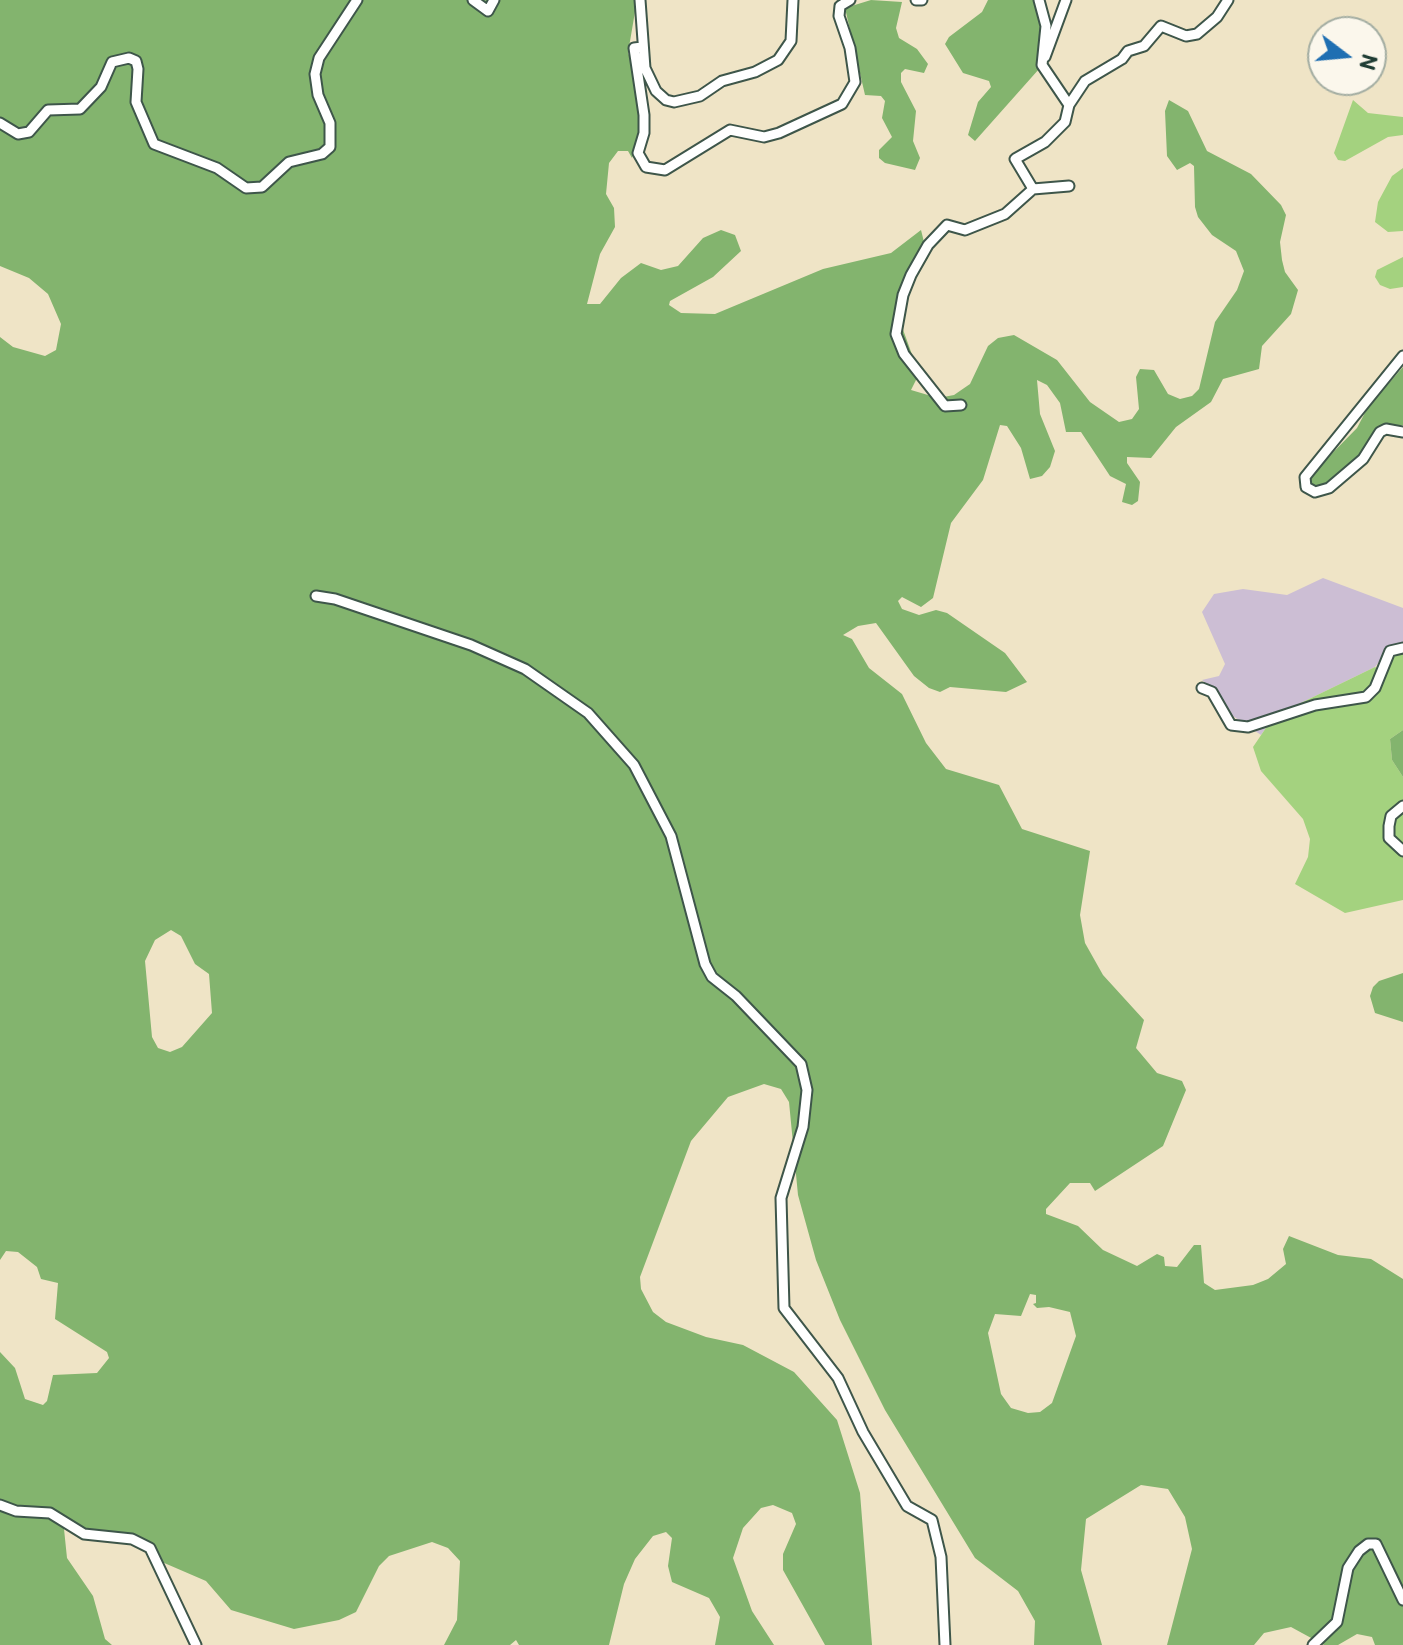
<!DOCTYPE html>
<style>
body{margin:0}
#map{position:relative;width:1403px;height:1645px;overflow:hidden;background:#efe4c6;font-family:Itim,sans-serif}
canvas{display:block}
.north{position:absolute;left:1307px;top:16px;width:80px;height:80px;box-sizing:border-box;background:#fbf7ec;border:2px solid #a3ada2;border-radius:50%;rotate:106deg;font-size:22px;font-weight:700;line-height:32px;text-align:center;color:#1f3d34}
.north::after{content:'';display:block;margin:auto;width:28px;height:36px;background:#1f6fb2;clip-path:polygon(50% 0,100% 100%,50% 72%,0 100%)}
</style>
<div id="map">
<canvas width="1403" height="1645"></canvas>
<div class="north">N</div>
</div>
<script>
const c = document.querySelector('canvas').getContext('2d');
c.lineJoin = 'round';
function fill(path, color) { c.fillStyle = color; c.fill(path, 'evenodd'); }
const toPath = rows => new Path2D(rows.map(r => 'M' + r).join(''));
function trace(path, color, width, dash) { c.strokeStyle = color; c.lineWidth = width; c.lineCap = dash ? 'butt' : 'round'; c.setLineDash(dash || []); c.stroke(path); }
const industrial = toPath([
 [1323,578,1403,608,1403,645,1390,647,1375,667,1274,716,1261,735,1233,716,1218,693,1202,680,1219,676,1225,664,1202,612,1214,594,1243,589,1287,595]
]);
const green = toPath([
 [1353,100,1368,113,1403,117,1403,135,1388,137,1345,161,1338,160,1334,153],
 [1403,168,1403,231,1388,232,1375,222,1378,202,1392,176],
 [1403,257,1403,287,1390,289,1380,285,1375,277,1377,270],
 [1403,650,1403,730,1390,739,1392,760,1403,777,1403,900,1345,913,1295,884,1308,857,1310,839,1303,819,1261,771,1253,747,1274,716,1375,667,1382,671,1388,658]
]);
const forest = toPath([
 [0,0,637,0,628,53,641,79,642,122,632,158,628,151,618,151,609,163,606,194,614,208,615,227,600,254,587,304,600,304,621,278,641,263,661,270,678,266,703,238,721,230,735,235,741,251,713,277,670,301,669,305,681,313,715,314,823,269,891,253,921,230,928,258,912,282,901,324,919,374,911,390,938,398,954,395,970,384,988,346,998,338,1014,335,1057,360,1090,402,1119,422,1132,419,1139,409,1136,377,1140,369,1154,370,1168,394,1180,399,1192,396,1199,389,1215,322,1237,290,1244,271,1236,251,1212,235,1198,217,1195,207,1194,166,1190,163,1177,170,1167,156,1165,111,1169,100,1188,111,1207,151,1251,174,1281,205,1286,215,1280,242,1282,260,1285,272,1298,290,1291,314,1262,346,1259,369,1223,379,1211,402,1176,427,1151,458,1127,457,1127,463,1140,482,1138,501,1132,505,1122,502,1126,484,1110,476,1081,432,1066,432,1060,403,1047,385,1037,380,1040,414,1055,451,1050,467,1042,476,1030,479,1021,448,1007,426,1000,425,983,480,951,523,933,598,921,607,902,597,898,601,902,609,919,615,936,610,947,613,1005,653,1027,682,1006,692,950,687,940,692,929,688,914,676,876,623,858,626,843,635,852,639,869,668,902,694,926,743,946,769,999,785,1022,829,1090,851,1080,915,1085,943,1103,975,1144,1020,1136,1048,1157,1073,1182,1081,1186,1090,1163,1146,1095,1191,1090,1183,1070,1183,1046,1209,1046,1214,1078,1226,1103,1250,1137,1266,1157,1254,1164,1257,1165,1266,1177,1267,1194,1245,1201,1245,1204,1283,1215,1290,1253,1285,1268,1279,1286,1264,1283,1249,1289,1236,1338,1255,1371,1259,1403,1279,1403,1645,1375,1645,1372,1637,1357,1634,1338,1645,1324,1645,1291,1627,1264,1633,1254,1645,1167,1645,1192,1549,1185,1517,1168,1489,1141,1485,1086,1519,1081,1570,1102,1645,1034,1645,1035,1621,1018,1591,975,1558,885,1410,840,1320,816,1260,798,1195,789,1102,781,1089,764,1084,728,1097,691,1141,640,1277,641,1289,653,1312,666,1322,706,1337,743,1345,794,1372,837,1420,860,1493,872,1645,825,1645,783,1570,783,1554,796,1524,792,1513,773,1505,761,1508,743,1528,733,1558,752,1611,774,1645,715,1645,720,1617,709,1598,672,1582,668,1566,672,1538,666,1532,653,1536,635,1559,624,1584,609,1645,519,1645,516,1640,510,1645,444,1645,457,1620,460,1561,448,1548,432,1542,389,1556,379,1566,356,1612,339,1620,294,1629,231,1610,206,1581,155,1559,139,1536,87,1532,75,1526,64,1529,67,1558,93,1596,105,1639,112,1645,0,1645,0,1352,15,1368,25,1399,43,1405,47,1401,53,1375,97,1373,109,1358,107,1352,55,1319,58,1283,41,1279,37,1267,18,1252,6,1251,0,1260,0,337,13,347,45,356,56,350,61,324,48,294,29,278,0,266],
 [171,930,181,936,195,964,209,974,212,1013,182,1047,170,1052,158,1048,152,1037,145,961,155,940],
 [1030,1294,1036,1295,1036,1303,1033,1304,1037,1308,1049,1307,1070,1312,1076,1336,1052,1403,1040,1412,1028,1413,1011,1408,1001,1394,988,1333,995,1314,1021,1316],
 [871,0,902,2,896,28,899,38,917,49,928,64,924,73,905,69,901,73,901,82,916,111,913,141,920,158,915,170,885,163,879,158,879,150,892,137,882,118,885,101,881,96,865,95,845,8],
 [988,0,1036,0,1043,28,1039,69,975,141,968,135,978,102,991,87,989,81,963,73,945,44,949,37,982,12],
 [1403,367,1403,425,1378,431,1361,458,1321,488,1307,486,1307,479,1357,428,1368,407],
 [1403,730,1403,777,1392,760,1390,739],
 [1403,973,1403,1022,1375,1013,1370,996,1373,987,1379,981]
]);
const minor = toPath([
 [473,0,488,11,494,0],
 [640,0,645,68,656,91,666,100,674,102,700,96,722,81,755,72,778,60,791,41,793,0],
 [916,0,922,0],
 [1039,0,1046,26,1042,65,1069,105],
 [642,47,634,48,644,115,644,133,638,153,646,167,665,170,730,130,764,137,779,133,842,104,855,82,850,48,839,16,840,6,850,0],
 [1045,57,1066,0],
 [0,123,18,134,29,132,48,110,80,109,101,87,112,62,129,58,136,61,138,69,136,102,154,144,217,168,246,188,262,187,289,162,322,154,330,147,330,123,318,95,315,74,319,58,357,0],
 [1033,189,1015,159,1045,142,1065,122,1069,105,1085,81,1122,59,1128,51,1144,46,1161,26,1186,36,1197,34,1217,17,1228,0],
 [1403,356,1305,477,1306,487,1315,492,1329,488,1363,459,1380,432,1386,429,1403,432],
 [961,405,945,406,904,354,896,334,903,295,911,275,928,245,947,225,965,230,1005,214,1033,189,1069,186],
 [316,596,335,599,471,645,525,669,588,713,634,765,671,836,705,964,712,977,736,996,801,1064,807,1090,803,1127,781,1198,784,1308,838,1378,863,1432,907,1506,932,1520,941,1557,945,1645],
 [1202,688,1212,692,1231,725,1248,727,1315,705,1366,697,1375,688,1390,651,1403,648],
 [1403,806,1391,816,1389,826,1389,838,1403,851],
 [0,1505,16,1511,50,1513,84,1534,132,1539,150,1548,196,1645],
 [1313,1645,1337,1622,1348,1568,1359,1551,1368,1544,1376,1544,1403,1600]
]);
fill(industrial, '#ccbed4');
fill(green, '#a4d27f');
fill(forest, '#83b46e');
trace(minor, '#3e564a', 13);
trace(minor, '#fff', 9);
</script>
